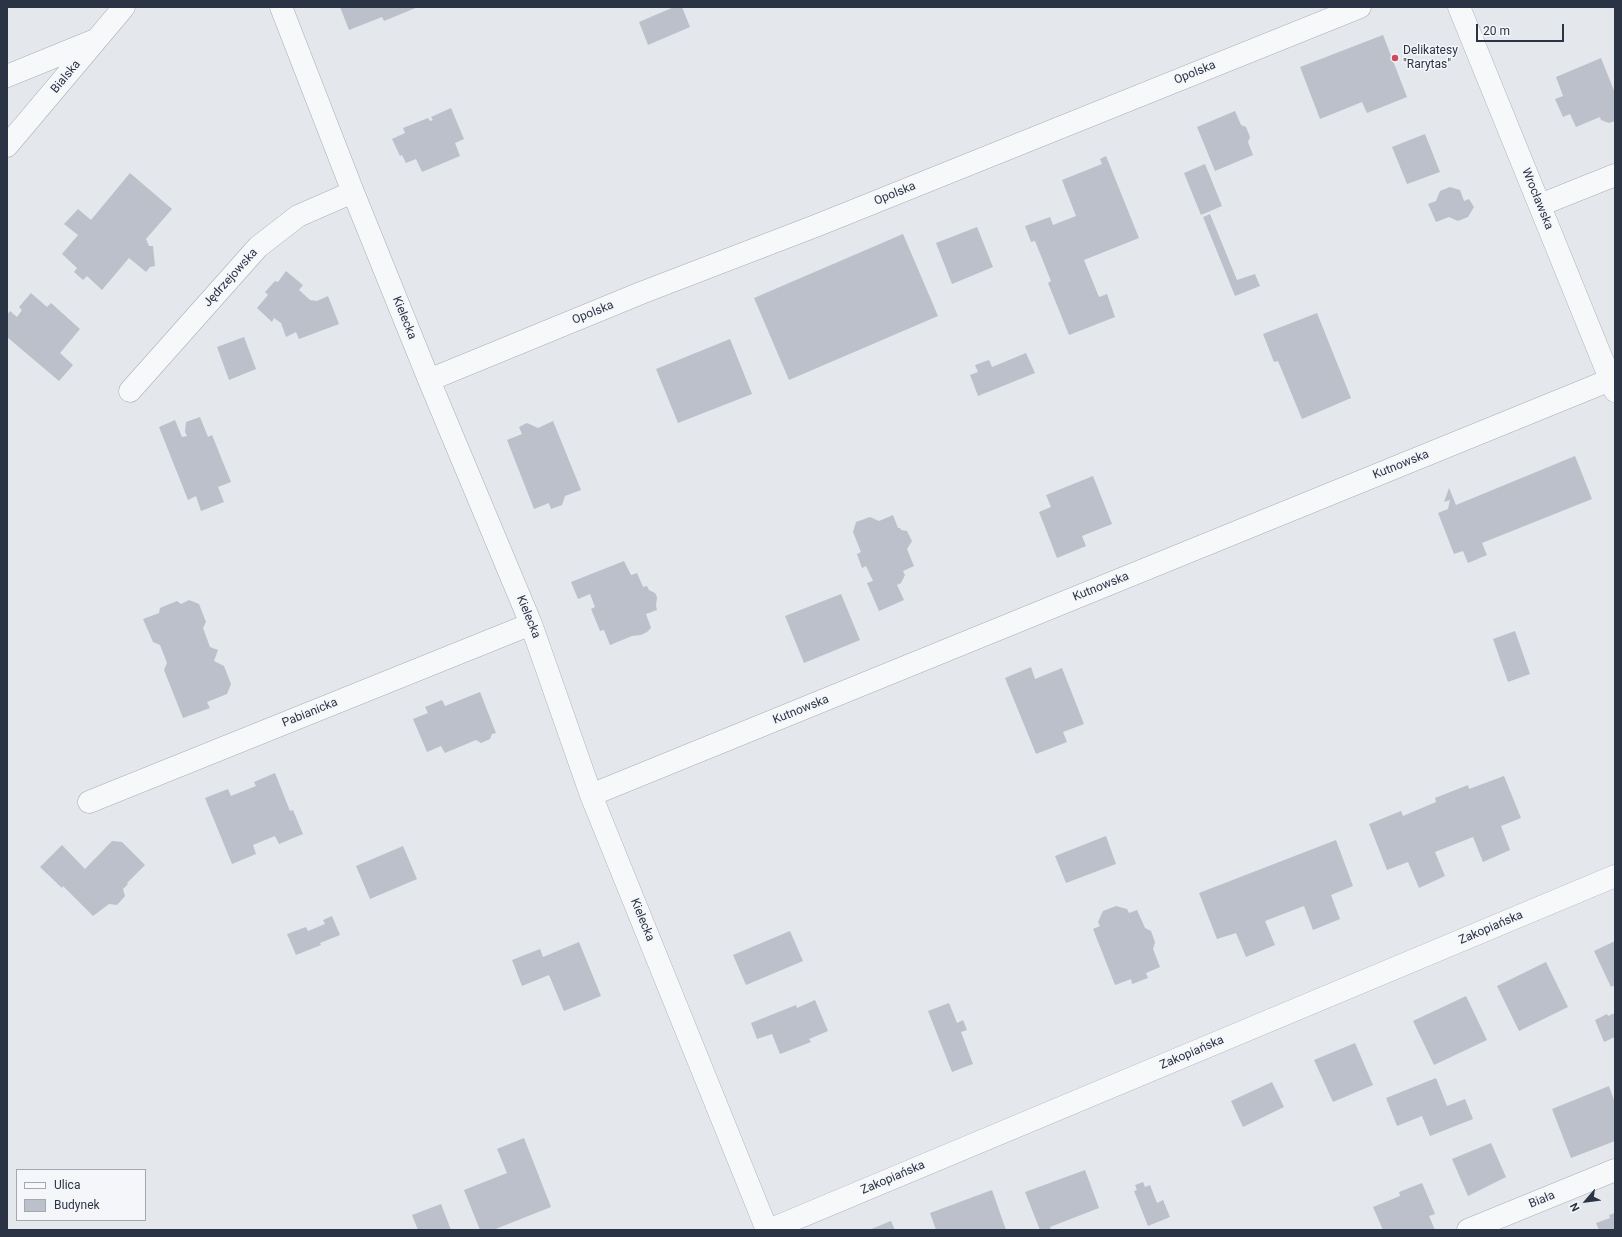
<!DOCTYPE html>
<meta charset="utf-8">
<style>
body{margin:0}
#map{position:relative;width:1622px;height:1237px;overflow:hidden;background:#e4e7ec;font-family:Roboto,sans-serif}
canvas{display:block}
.frame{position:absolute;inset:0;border:8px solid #2b3445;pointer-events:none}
.legend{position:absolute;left:16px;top:1169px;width:130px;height:52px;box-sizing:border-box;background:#f4f6f9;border:1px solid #a4a8b1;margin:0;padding:5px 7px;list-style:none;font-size:12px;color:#2b3445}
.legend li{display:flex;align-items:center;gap:8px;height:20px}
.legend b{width:20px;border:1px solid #a4a8b1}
.north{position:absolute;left:1566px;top:1181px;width:40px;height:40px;-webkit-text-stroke:3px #f4f6f9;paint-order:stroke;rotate:242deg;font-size:11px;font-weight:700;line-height:16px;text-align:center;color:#2b3445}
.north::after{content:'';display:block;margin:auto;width:14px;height:18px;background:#2b3445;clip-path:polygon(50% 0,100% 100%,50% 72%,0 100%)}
.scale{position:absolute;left:1476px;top:24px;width:88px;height:18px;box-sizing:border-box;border:2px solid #2b3445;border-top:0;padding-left:5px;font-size:12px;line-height:14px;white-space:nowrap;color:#2b3445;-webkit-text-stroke:3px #f4f6f9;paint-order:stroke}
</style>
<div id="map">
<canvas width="1622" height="1237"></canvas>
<div class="frame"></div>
<ul class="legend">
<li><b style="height:5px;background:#f7f8fa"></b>Ulica</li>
<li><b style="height:11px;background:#bbc0ca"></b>Budynek</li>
</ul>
<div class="north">N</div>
<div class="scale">20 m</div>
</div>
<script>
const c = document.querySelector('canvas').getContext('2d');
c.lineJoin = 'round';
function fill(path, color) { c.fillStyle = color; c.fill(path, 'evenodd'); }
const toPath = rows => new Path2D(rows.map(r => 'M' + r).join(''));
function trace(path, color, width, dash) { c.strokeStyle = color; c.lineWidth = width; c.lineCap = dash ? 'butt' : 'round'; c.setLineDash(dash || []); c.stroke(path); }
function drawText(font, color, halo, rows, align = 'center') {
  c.font = font + ' Roboto,sans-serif'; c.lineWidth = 3; c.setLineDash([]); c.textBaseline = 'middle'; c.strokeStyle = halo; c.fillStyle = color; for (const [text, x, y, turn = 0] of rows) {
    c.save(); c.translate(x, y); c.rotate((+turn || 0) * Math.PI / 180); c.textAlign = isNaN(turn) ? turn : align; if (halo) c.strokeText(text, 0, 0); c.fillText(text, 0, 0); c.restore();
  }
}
const building = toPath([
 [340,7,418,7,384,21,382,17,349,30],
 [674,7,682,7,690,27,648,45,639,22],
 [1383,35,1407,97,1367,113,1362,102,1320,119,1300,67],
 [1601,58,1615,93,1615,121,1609,123,1601,120,1600,117,1576,127,1570,114,1563,117,1555,99,1563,96,1556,77],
 [451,108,464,139,455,143,460,156,422,172,416,159,406,163,402,155,400,156,392,139,405,133,403,128,428,118,430,121,433,120,431,117],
 [1235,111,1241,125,1246,127,1250,137,1248,142,1253,155,1215,171,1197,127],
 [1425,134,1440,172,1407,184,1392,147],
 [1106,156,1139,238,1084,260,1099,297,1107,294,1115,317,1069,335,1048,283,1051,281,1035,241,1031,242,1025,226,1050,217,1053,225,1076,216,1062,180,1102,164,1100,159],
 [1205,164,1222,206,1201,215,1184,173],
 [130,173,172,209,146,239,149,246,153,246,155,266,150,267,146,272,129,258,102,290,87,276,83,280,74,272,77,268,62,254,78,235,64,224,78,209,91,220],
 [1450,187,1460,190,1464,201,1469,199,1474,207,1468,217,1458,221,1449,217,1436,222,1428,204,1436,201,1440,191],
 [1210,214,1237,280,1255,274,1260,286,1235,296,1203,217],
 [977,227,993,267,952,284,936,243],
 [903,234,938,316,789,380,754,298],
 [286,271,303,285,299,290,310,300,317,301,328,296,339,324,299,339,296,332,286,337,281,323,274,318,272,322,257,308,268,295,265,292,275,281,278,282],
 [31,293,47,307,51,303,80,329,60,353,73,365,59,381,7,337,7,315,10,311,17,317,22,310,19,307],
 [1317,313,1351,398,1302,419,1278,361,1274,362,1263,334],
 [244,337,256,369,229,380,217,347],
 [730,339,752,394,678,423,656,369],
 [1026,353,1035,373,978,396,970,375,978,372,975,365,989,360,992,367],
 [200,417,208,437,212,435,231,482,218,487,224,502,201,511,196,496,188,500,159,427,175,420,182,437,187,436,185,432,186,422],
 [553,421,581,490,565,496,562,505,551,509,549,503,534,509,507,440,522,434,519,427,527,423,538,428],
 [1575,456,1592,499,1482,543,1487,555,1468,563,1463,551,1454,554,1438,513,1448,509,1450,500,1444,502,1449,488,1456,505],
 [1093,476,1112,524,1082,536,1086,546,1057,558,1039,512,1051,507,1046,495],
 [893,515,898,528,900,528,901,530,907,531,912,541,907,549,914,566,903,571,905,575,901,583,897,585,904,600,879,611,867,583,873,581,866,566,862,568,857,554,861,552,853,532,856,522,870,517,879,521],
 [624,561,631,575,637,573,643,587,647,586,649,590,655,593,657,597,656,606,657,610,646,614,651,628,647,632,641,635,632,636,610,645,604,630,600,631,591,609,595,607,590,594,578,599,571,582],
 [841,594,860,640,804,663,785,616],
 [189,600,199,604,206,622,203,628,210,647,218,650,214,661,224,666,231,684,227,694,207,702,210,708,183,718,164,670,167,663,160,645,153,642,143,619,159,613,160,608,177,601,181,604],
 [1515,631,1530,674,1508,682,1493,639],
 [1031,667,1035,679,1062,668,1084,724,1063,732,1067,742,1036,754,1005,678],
 [480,692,496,733,492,734,490,739,481,743,476,740,445,753,441,746,427,752,413,719,428,713,425,707,442,700,445,706],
 [275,773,290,811,293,810,303,834,279,844,275,836,253,845,256,854,232,864,205,798,228,789,231,796,256,786,254,782],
 [1504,776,1521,818,1501,826,1510,850,1483,862,1473,837,1435,852,1445,876,1419,888,1408,862,1387,870,1369,824,1401,811,1403,816,1436,802,1435,798,1468,785,1469,789],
 [1106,836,1116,864,1066,883,1055,856],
 [1336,840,1353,886,1331,895,1340,919,1313,930,1304,906,1265,921,1275,945,1246,957,1236,933,1217,939,1199,893],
 [112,841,122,842,145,865,127,883,128,884,123,889,125,896,117,905,109,904,93,916,63,886,62,888,40,867,62,845,85,869],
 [403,846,417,879,370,899,356,866],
 [1116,906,1127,909,1129,913,1137,910,1145,928,1151,931,1155,942,1153,949,1160,967,1146,973,1148,978,1132,984,1131,979,1115,985,1093,929,1100,926,1098,922,1103,911],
 [332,916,340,935,320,943,321,945,296,955,287,934,306,927,308,931,325,924,323,920],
 [790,931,803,961,746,985,733,955],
 [1615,941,1615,985,1611,987,1594,951],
 [579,942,601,996,564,1011,549,975,522,986,512,960,540,949,543,957],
 [1546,962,1568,1007,1519,1031,1497,986],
 [1466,996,1487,1040,1434,1065,1413,1021],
 [815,1000,828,1031,809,1039,811,1042,780,1054,772,1034,757,1039,751,1023,796,1005,797,1008],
 [949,1003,957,1023,963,1020,967,1030,961,1032,973,1064,952,1072,928,1011],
 [1615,1013,1615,1037,1604,1042,1595,1020,1607,1014,1608,1016],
 [1355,1043,1373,1085,1333,1102,1314,1060],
 [1436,1078,1447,1106,1465,1099,1473,1119,1430,1136,1422,1116,1397,1126,1386,1098],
 [1272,1082,1284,1107,1243,1127,1231,1101],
 [1609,1086,1615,1103,1615,1141,1571,1158,1552,1109],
 [524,1138,551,1207,493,1230,480,1230,464,1190,507,1173,497,1149],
 [1491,1143,1506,1177,1468,1196,1452,1159],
 [1085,1170,1099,1208,1050,1227,1051,1230,1040,1230,1025,1192],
 [1143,1182,1145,1187,1150,1185,1157,1203,1163,1200,1170,1217,1148,1226,1134,1191,1137,1190,1135,1185],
 [1422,1183,1435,1214,1429,1216,1435,1230,1383,1230,1373,1207,1400,1196,1399,1192],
 [992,1190,1006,1230,936,1230,930,1213],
 [441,1204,451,1230,418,1230,412,1215],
 [1615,1213,1615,1230,1599,1230,1596,1223,1610,1218,1609,1215],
 [891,1221,895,1230,869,1230]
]);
const minor = toPath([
 [281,7,353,192,429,380,531,624,591,795,767,1230],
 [1459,7,1615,391],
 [7,76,93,41],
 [7,146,124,7],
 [1540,205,1615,175],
 [429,380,641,293,818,225,1360,7],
 [130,391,258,247,298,216,353,192],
 [591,795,1610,380],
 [89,802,531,624],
 [769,1230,1615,876],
 [1468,1230,1615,1170]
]);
const markers = [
 [1395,58,4,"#d1495b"]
];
const poiNames = [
 ["Delikatesy",1403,51],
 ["\"Rarytas\"",1403,65]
];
const streetNames = [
 ["Opolska",1195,73,-22],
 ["Bialska",66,77,-50],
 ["Opolska",895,194,-22],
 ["Wrocławska",1537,199,68],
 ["Jędrzejowska",231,278,-48],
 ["Opolska",593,313,-22],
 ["Kielecka",404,318,68],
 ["Kutnowska",1401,465,-22],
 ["Kutnowska",1101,587,-22],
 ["Kielecka",528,617,68],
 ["Kutnowska",801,710,-22],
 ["Pabianicka",310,713,-22],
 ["Kielecka",642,920,68],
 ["Zakopiańska",1491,928,-23],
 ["Zakopiańska",1192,1053,-23],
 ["Zakopiańska",893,1178,-23],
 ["Biała",1542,1200,-22]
];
fill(building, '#bbc0ca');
trace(minor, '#a9aeb7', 23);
trace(minor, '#f7f8fa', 22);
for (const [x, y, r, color] of markers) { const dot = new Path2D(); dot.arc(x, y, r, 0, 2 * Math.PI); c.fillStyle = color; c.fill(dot); trace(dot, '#f4f6f9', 1.5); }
drawText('12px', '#2b3445', '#f4f6f9', poiNames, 'left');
drawText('12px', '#2b3445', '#f4f6f9', streetNames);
</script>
